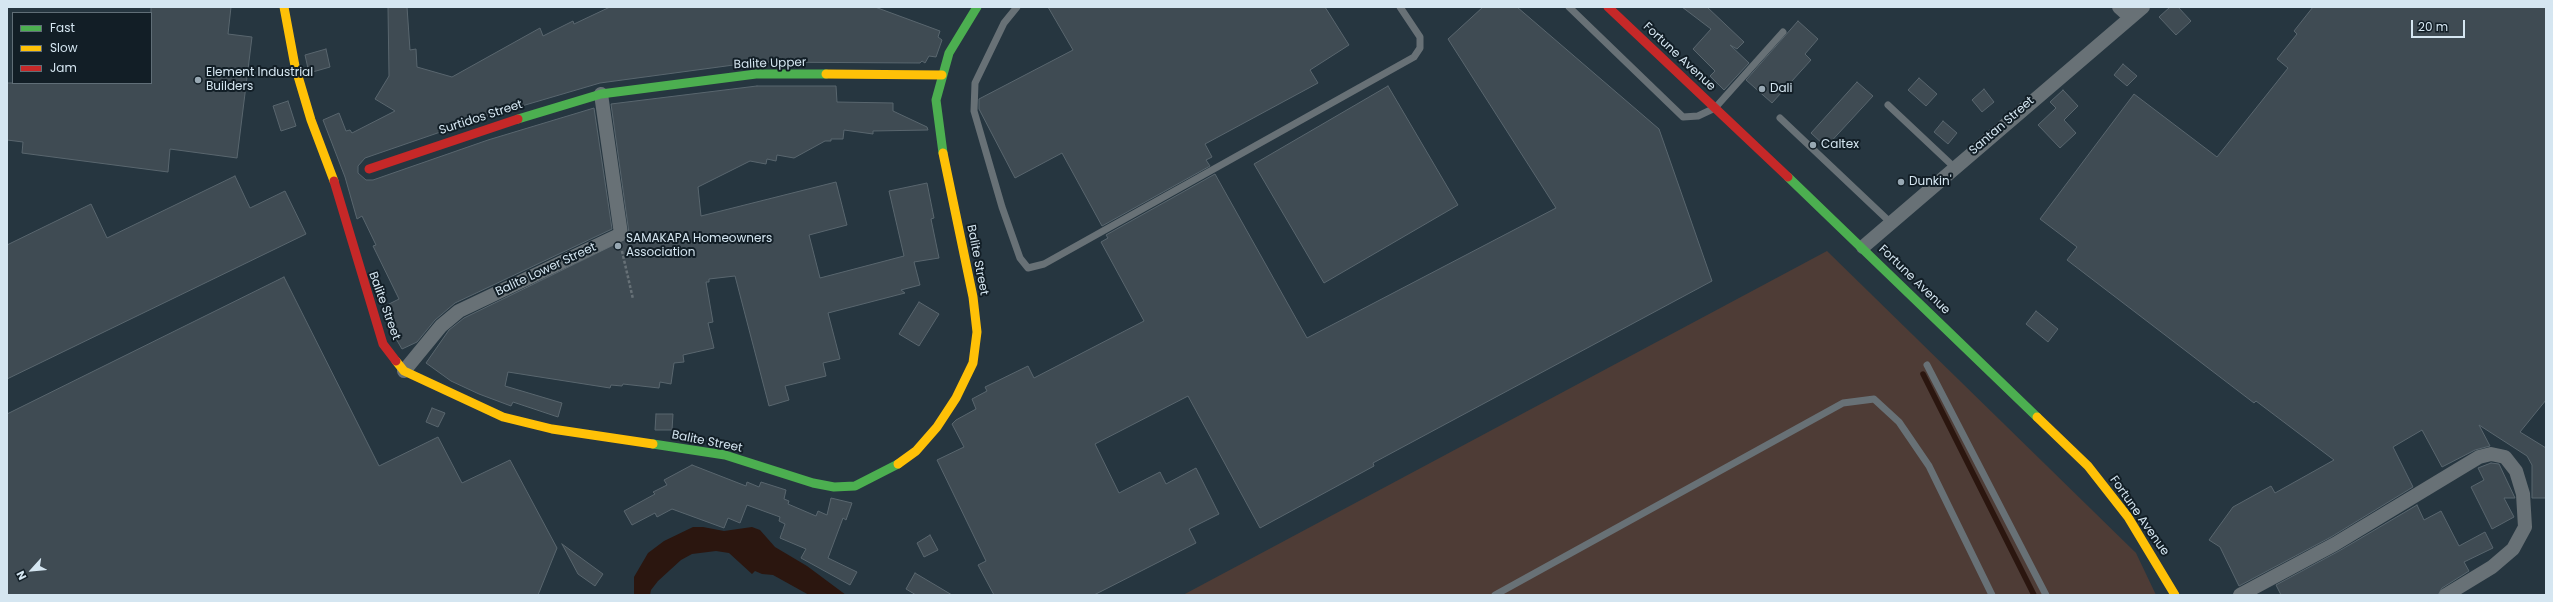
<!DOCTYPE html>
<style>
body{margin:0}
#map{position:relative;width:2553px;height:602px;overflow:hidden;background:#263640;font-family:Poppins,sans-serif}
canvas{display:block}
.frame{position:absolute;inset:0;border:8px solid #d5e6f1;pointer-events:none}
.legend{position:absolute;left:12px;top:12px;width:140px;height:72px;box-sizing:border-box;background:#121e26;border:1px solid #606e77;margin:0;padding:5px 7px;list-style:none;font-size:12px;color:#d5e6f1}
.legend li{display:flex;align-items:center;gap:8px;height:20px}
.legend b{width:20px;border:1px solid #606e77}
.north{position:absolute;left:12px;top:550px;width:40px;height:40px;-webkit-text-stroke:3px #121e26;paint-order:stroke;rotate:243deg;font-size:11px;font-weight:700;line-height:16px;text-align:center;color:#d5e6f1}
.north::after{content:'';display:block;margin:auto;width:14px;height:18px;background:#d5e6f1;clip-path:polygon(50% 0,100% 100%,50% 72%,0 100%)}
.scale{position:absolute;left:2411px;top:20px;width:54px;height:18px;box-sizing:border-box;border:2px solid #d5e6f1;border-top:0;padding-left:5px;font-size:12px;line-height:14px;white-space:nowrap;color:#d5e6f1;-webkit-text-stroke:3px #121e26;paint-order:stroke}
</style>
<div id="map">
<canvas width="2553" height="602"></canvas>
<div class="frame"></div>
<ul class="legend">
<li><b style="height:5px;background:#4caf50"></b>Fast</li>
<li><b style="height:5px;background:#ffc107"></b>Slow</li>
<li><b style="height:5px;background:#c62828"></b>Jam</li>
</ul>
<div class="north">N</div>
<div class="scale">20 m</div>
</div>
<script>
const c = document.querySelector('canvas').getContext('2d');
c.lineJoin = 'round';
function fill(path, color) { c.fillStyle = color; c.fill(path, 'evenodd'); }
const toPath = rows => new Path2D(rows.map(r => 'M' + r).join(''));
function trace(path, color, width, dash) { c.strokeStyle = color; c.lineWidth = width; c.lineCap = dash ? 'butt' : 'round'; c.setLineDash(dash || []); c.stroke(path); }
function drawText(font, color, halo, rows, align = 'center') {
  c.font = font + ' Poppins,sans-serif'; c.lineWidth = 4; c.setLineDash([]); c.textBaseline = 'middle'; c.strokeStyle = halo; c.fillStyle = color; for (const [text, x, y, turn = 0] of rows) {
    c.save(); c.translate(x, y); c.rotate((+turn || 0) * Math.PI / 180); c.textAlign = isNaN(turn) ? turn : align; if (halo) c.strokeText(text, 0, 0); c.fillText(text, 0, 0); c.restore();
  }
}
const green = toPath([
 [1827,251,2136,553,2156,595,1183,595]
]);
const water = toPath([
 [693,527,703,527,724,531,752,527,760,530,775,547,807,566,846,595,809,595,773,575,762,574,755,571,752,574,729,553,716,551,692,554,681,560,658,581,651,590,650,595,634,595,634,577,648,553,664,541]
]);
const stream = toPath([
 [1923,374,2034,595]
]);
const building = toPath([
 [151,7,231,7,228,34,252,37,237,158,170,149,168,172,22,153,23,142,7,140,7,83,151,83,151,7],
 [388,7,407,7,410,50,416,49,417,67,452,77,540,28,543,36,573,21,574,24,610,7,875,7,940,31,938,37,942,40,936,57,929,56,925,63,922,61,920,63,756,62,600,83,481,118,365,158,358,166,358,173,366,180,373,180,488,140,594,108,612,229,455,303,435,320,417,342,402,349,392,332,394,331,385,306,399,299,373,246,376,245,362,216,357,219,345,177,323,120,339,113,346,131,350,130,352,133,395,111,375,99,389,76,388,7],
 [1048,7,1325,7,1349,45,1310,70,1318,83,1205,144,1212,157,1206,160,1210,166,1102,226,1062,153,1015,178,979,109,979,99,1073,50,1048,7],
 [1483,7,1517,7,1659,129,1712,281,1373,463,1374,466,1260,528,1188,396,1095,444,1119,493,1160,472,1166,484,1196,468,1219,514,1189,529,1196,543,1094,595,994,595,978,565,986,561,937,460,964,447,952,424,956,420,976,409,972,399,987,391,985,387,1028,366,1034,378,1144,321,1101,242,1108,238,1106,235,1215,174,1307,338,1556,208,1448,39,1483,7],
 [1682,7,1707,7,1744,42,1737,49,1730,45,1749,63,1724,90,1710,76,1715,71,1693,49,1711,29,1682,7],
 [2170,7,2178,7,2191,21,2176,35,2159,17,2170,7],
 [2313,7,2546,7,2546,400,2520,432,2546,448,2546,498,2532,498,2532,465,2527,456,2479,425,2490,446,2475,450,2442,467,2422,430,2393,447,2413,487,2331,537,2239,586,2220,547,2209,540,2233,507,2271,486,2275,493,2334,460,2256,401,2254,403,2067,260,2077,247,2040,219,2134,94,2217,157,2288,68,2277,59,2297,34,2294,31,2313,7],
 [1798,21,1818,39,1805,54,1811,60,1772,103,1746,80,1798,21],
 [326,49,330,67,309,73,305,55,326,49],
 [2123,64,2137,76,2127,86,2114,75,2123,64],
 [1919,78,1937,94,1926,106,1908,90,1919,78],
 [1857,82,1873,96,1826,147,1811,133,1857,82],
 [757,86,836,86,837,102,893,103,893,111,927,127,928,130,873,131,873,134,844,130,843,139,831,139,831,141,825,141,794,158,777,155,776,161,767,159,766,164,750,161,698,187,701,216,836,182,847,225,809,235,820,278,904,256,889,191,927,183,934,218,931,219,939,258,914,262,920,285,901,290,905,293,828,313,840,359,823,363,826,376,785,386,789,400,769,406,735,276,709,279,709,282,706,282,713,322,708,323,714,348,683,355,684,362,674,363,671,384,660,382,659,388,623,384,622,386,611,385,610,388,508,372,505,386,562,403,558,417,513,402,511,406,479,394,451,381,426,363,449,330,464,318,628,238,629,233,611,104,757,86],
 [1388,86,1458,205,1324,283,1254,164,1388,86],
 [1984,89,1994,102,1982,112,1972,100,1984,89],
 [2063,90,2078,106,2064,120,2076,133,2060,148,2038,125,2056,108,2050,102,2063,90],
 [288,101,296,126,281,131,273,106,288,101],
 [1943,121,1957,133,1948,144,1934,132,1943,121],
 [235,176,250,208,285,191,306,234,7,379,7,245,91,204,107,238,235,176],
 [284,277,379,466,438,437,462,483,510,460,557,548,538,595,7,595,7,414,284,277],
 [919,302,939,314,919,346,899,334,919,302],
 [2036,311,2058,329,2048,342,2026,324,2036,311],
 [432,408,445,413,438,427,426,422,432,408],
 [656,414,673,414,672,430,655,430,656,414],
 [2491,463,2499,464,2515,498,2504,498,2514,517,2492,529,2471,487,2484,480,2478,468,2491,463],
 [692,465,746,486,747,482,759,487,761,482,786,490,784,499,789,501,788,504,816,516,818,511,827,515,831,498,852,503,846,520,843,518,828,558,857,572,850,585,801,558,806,549,780,538,785,524,779,521,780,517,747,505,740,523,728,518,724,528,672,509,657,517,655,513,632,525,624,511,655,494,653,492,667,485,664,480,692,465],
 [2417,505,2424,520,2441,511,2459,546,2485,532,2493,548,2464,562,2469,571,2442,588,2438,595,2281,595,2276,585,2339,551,2417,505],
 [930,535,938,550,924,557,917,543,930,535],
 [562,544,603,574,595,586,578,574,562,544],
 [915,573,952,595,916,595,906,589,915,573]
]);
const path = toPath([
 [622,251,633,299]
]);
const lane = toPath([
 [1017,7,1004,23,975,83,974,111,1002,207,1020,258,1028,268,1044,264,1414,57,1420,48,1420,37,1400,7],
 [1569,7,1683,117,1698,116,1715,108,1783,32],
 [1888,105,1955,168],
 [1780,118,1891,223],
 [1927,365,2046,595],
 [1495,595,1843,403,1874,399,1899,422,1929,466,1992,595]
]);
const street = toPath([
 [2119,7,2130,17],
 [1863,247,2143,7],
 [404,371,441,326,459,311,621,234,601,94],
 [2240,595,2335,544,2479,457,2491,454,2505,457,2516,471,2523,494,2525,527,2513,549,2492,567,2446,595]
]);
const fast = toPath([
 [518,119,601,94,756,74,826,74],
 [943,153,936,100,949,53,977,7],
 [1788,177,2037,417],
 [653,444,725,455,813,483,834,487,855,486,898,464]
]);
const slow = toPath([
 [284,7,295,66,311,120,334,181],
 [826,74,942,75],
 [396,361,404,371,503,417,552,429,653,444],
 [2037,417,2088,466,2128,517,2175,595],
 [898,464,916,451,937,427,956,398,973,363,977,332,973,297,943,153]
]);
const jam = toPath([
 [1608,7,1788,177],
 [369,169,518,119],
 [334,181,383,344,396,361]
]);
const markers = [
 [198,80,4,"#98a8b3"],
 [1762,89,4,"#98a8b3"],
 [1813,145,4,"#98a8b3"],
 [1901,182,4,"#98a8b3"],
 [618,246,4,"#98a8b3"]
];
const streetNames = [
 ["Fortune Avenue",1679,57,43],
 ["Balite Upper",770,64,-2],
 ["Surtidos Street",481,118,-18],
 ["Santan Street",2002,126,-41],
 ["Balite Street",977,260,79],
 ["Balite Lower Street",546,270,-25],
 ["Fortune Avenue",1914,280,44],
 ["Balite Street",384,306,70],
 ["Balite Street",707,442,11],
 ["Fortune Avenue",2139,516,55]
];
const poiNames = [
 ["Element Industrial",206,73],
 ["Builders",206,87],
 ["Dali",1770,89],
 ["Caltex",1821,145],
 ["Dunkin'",1909,182],
 ["SAMAKAPA Homeowners",626,239],
 ["Association",626,253]
];
fill(green, '#4e3c36');
fill(water, '#2b160f');
trace(stream, '#2b160f', 5.5);
fill(building, '#3f4b53');
trace(building, '#59666e', 1);
trace(path, '#677177', 2.5, [3, 2]);
trace(lane, '#687176', 7);
trace(street, '#687176', 14);
trace(fast, '#4caf50', 9);
trace(slow, '#ffc107', 9);
trace(jam, '#c62828', 9);
for (const [x, y, r, color] of markers) { const dot = new Path2D(); dot.arc(x, y, r, 0, 2 * Math.PI); c.fillStyle = color; c.fill(dot); trace(dot, '#121e26', 1.5); }
drawText('12px', '#d5e6f1', '#121e26', streetNames);
drawText('12px', '#d5e6f1', '#121e26', poiNames, 'left');
</script>
